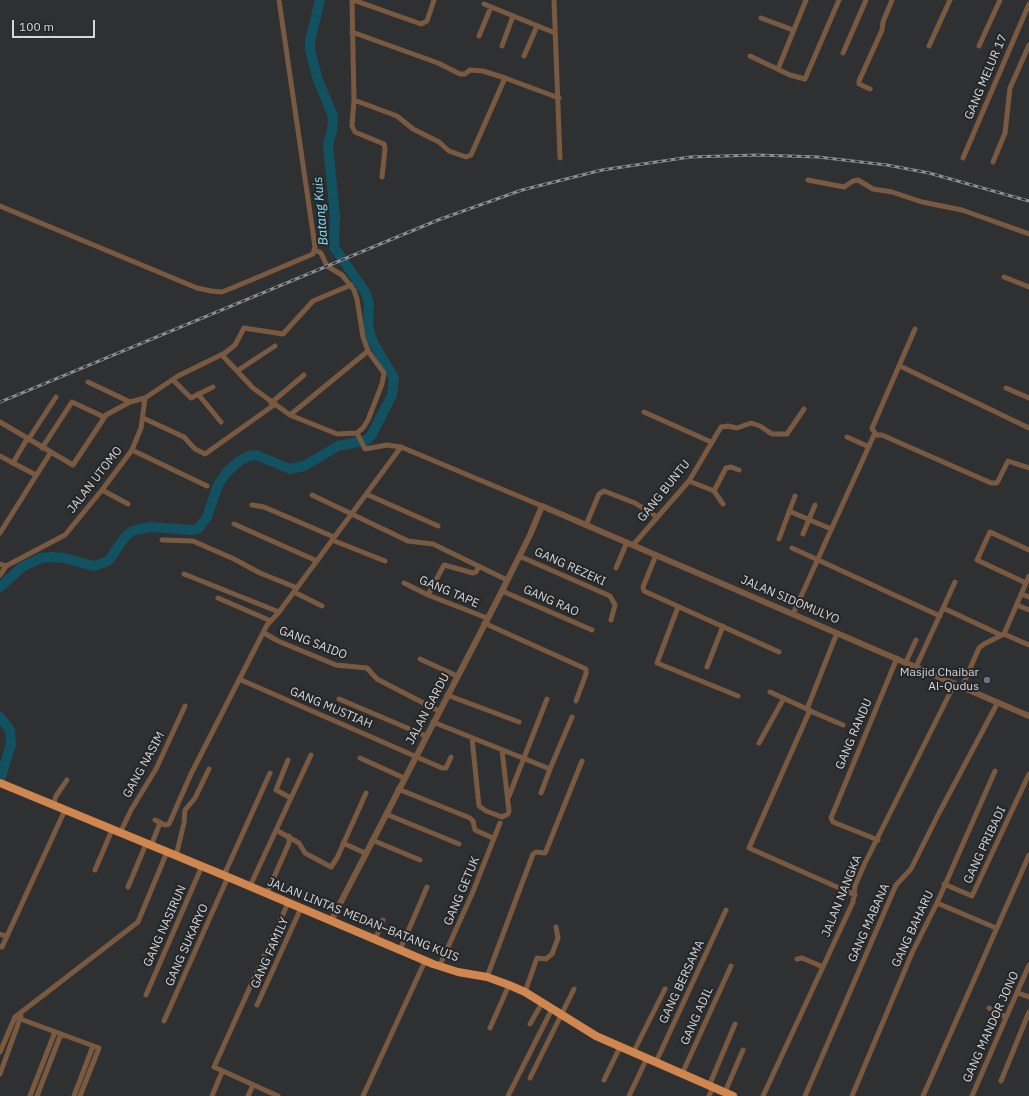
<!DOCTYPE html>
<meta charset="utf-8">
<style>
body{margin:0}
#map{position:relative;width:1029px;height:1096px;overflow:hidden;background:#2f3032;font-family:"IBM Plex Sans",sans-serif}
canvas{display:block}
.scale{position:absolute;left:12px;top:20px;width:83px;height:18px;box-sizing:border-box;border:2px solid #d6d7d8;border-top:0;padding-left:5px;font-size:12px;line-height:14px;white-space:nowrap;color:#d6d7d8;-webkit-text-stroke:3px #252628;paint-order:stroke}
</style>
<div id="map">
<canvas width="1029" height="1096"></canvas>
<div class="scale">100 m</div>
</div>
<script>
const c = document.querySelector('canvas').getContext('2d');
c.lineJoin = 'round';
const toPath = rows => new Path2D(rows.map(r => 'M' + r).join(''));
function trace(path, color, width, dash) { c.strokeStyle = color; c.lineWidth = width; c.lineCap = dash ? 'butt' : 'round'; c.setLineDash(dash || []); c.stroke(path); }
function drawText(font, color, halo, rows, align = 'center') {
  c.font = font + ' "IBM Plex Sans",sans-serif'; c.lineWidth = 4; c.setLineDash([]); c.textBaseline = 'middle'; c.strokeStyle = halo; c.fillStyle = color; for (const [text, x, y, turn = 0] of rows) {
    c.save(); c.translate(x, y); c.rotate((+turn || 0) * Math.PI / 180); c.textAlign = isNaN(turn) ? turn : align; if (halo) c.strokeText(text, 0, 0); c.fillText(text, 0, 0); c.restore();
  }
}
const river = toPath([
 [0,587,22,567,41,558,51,557,64,558,93,566,103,563,109,560,125,537,132,531,140,529,151,527,192,530,198,529,207,517,218,485,227,472,239,461,249,456,256,455,290,469,304,466,338,446,367,440,372,434,392,395,394,378,374,344,370,334,368,325,369,304,366,293,334,247,335,217,328,144,332,131,333,116,318,80,310,50,310,41,320,0],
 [0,717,10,730,11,744,0,780]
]);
const minor = toPath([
 [352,0,354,100,352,126,355,132,384,144,385,149,382,177],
 [353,0,421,24,427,21,434,0],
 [554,0,560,158],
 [484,4,555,33],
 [761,18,793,30],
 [352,32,438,63,460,74,465,74,470,70,483,71,505,78],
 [479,36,491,7],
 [502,46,513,16],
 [929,46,950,0],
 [979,46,1000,0],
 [843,53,866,0],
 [524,56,537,26],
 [750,56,790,75,805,79,839,0],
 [778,69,806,0],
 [870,89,859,84,859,81,882,30,883,22,892,0],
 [354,100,397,116,413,129,439,142,449,151,466,157,471,155,505,78,559,98],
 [963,158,1029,4],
 [993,162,1005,133,1010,88,1029,45],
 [808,180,844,187,853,181,858,180,873,189,892,192,922,202,962,210,1029,234],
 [0,206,197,288,211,291,222,292,232,288,313,254,315,247,279,0],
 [1004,277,1029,287],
 [222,355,253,388,290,415,337,434,357,433,363,428,368,420,382,384,384,373,368,351,363,337,357,299,354,290,342,275,327,266,321,253,315,250],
 [900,366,1029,428],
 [237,371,275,346],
 [173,380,191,398,213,387],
 [88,382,130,402],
 [1006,388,1029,398],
 [198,394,221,422],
 [271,403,304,375],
 [644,412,711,442],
 [290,415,368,351],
 [143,418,184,437,195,449,205,454,274,405],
 [0,422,73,465,106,415,130,402,145,398,178,376,225,353,235,345,244,328,283,334,313,301,351,285],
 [357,433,365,449,387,445,401,447,542,506],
 [876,434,872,429,873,426,915,329],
 [847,437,867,446],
 [28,440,56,397],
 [42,448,72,402,104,417],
 [132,450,207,486],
 [0,456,13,463,27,439],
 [13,463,36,475],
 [689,481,714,491,723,504],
 [102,490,128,504],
 [714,491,726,468,731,467,739,470],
 [366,494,438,526],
 [312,495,408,541,433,544,507,580],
 [252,505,264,507,334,537],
 [789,511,831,529],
 [234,524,317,561],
 [586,525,599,494,604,491,635,503,657,517],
 [0,533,51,452],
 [803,534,815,505],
 [779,539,795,496],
 [162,540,193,541,234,559,260,573,297,588],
 [332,540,385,561],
 [633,545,689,481,721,427,728,426,737,428,751,423,760,426,772,434,787,434,804,409],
 [792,548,940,616],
 [656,555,643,587,644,591,779,652],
 [519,556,610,596,615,605,611,620],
 [0,564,6,566],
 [616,568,627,542],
 [184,574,279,612],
 [0,575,6,566,65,535,102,490,132,450,141,428,145,398],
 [404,583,428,595,487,618],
 [1026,583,977,560,990,532,1029,550],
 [502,591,592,630],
 [294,592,322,606],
 [1021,594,1029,597],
 [428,595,444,565,473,573,476,572,479,566],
 [218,598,271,621],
 [1017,605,1029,610],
 [678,607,657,663,738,696],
 [943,608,1001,635],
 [793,614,874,435,882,435,991,483,997,483,1008,461,1029,468],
 [484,623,586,669,586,674,576,701],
 [264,633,278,641,336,665,367,668,377,679,439,711],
 [1004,634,1029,645],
 [420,659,457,676],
 [906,662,916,640],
 [707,667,723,626],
 [916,667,955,582],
 [239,679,442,768,446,768,451,757],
 [962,687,979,648,984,644,1004,634,1029,576],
 [770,692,807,709,837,633],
 [447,695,519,722],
 [339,699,426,736],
 [808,710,843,725],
 [810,710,749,848,855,895],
 [433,722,550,769,541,793],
 [472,738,479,806,486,811,502,817,508,814,509,811,502,750],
 [759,743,784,698],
 [360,758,404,778],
 [288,760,276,790,291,798],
 [550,769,572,717],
 [398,789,470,818,473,821,475,830,493,838],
 [509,796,547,699],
 [53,805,56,796,67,780],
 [386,814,459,844],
 [155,820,165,825,169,824,191,774,267,625,279,612,401,447],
 [276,830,299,843,305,853,331,867,337,858,366,793],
 [120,833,131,810,156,769,185,706],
 [372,840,420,860],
 [878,840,833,822,831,818,897,658],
 [343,843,365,853],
 [151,846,160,823],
 [176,856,184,823,185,810,195,798,209,769],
 [95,870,112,830],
 [224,875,270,773],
 [944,884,972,896,1029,774],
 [250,886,311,755],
 [128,887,146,844],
 [267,893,289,843,289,836],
 [937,903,996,928],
 [0,934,6,936],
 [375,940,383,920],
 [2,947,65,810],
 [400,950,427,887],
 [797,959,802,958,823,967],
 [439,967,472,894,500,823],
 [487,977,533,854,536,852,545,853,546,851,582,761],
 [525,992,537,958,546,959,552,954,558,938,556,927],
 [1018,993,1029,997],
 [146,995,202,866],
 [257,1005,301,908],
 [989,1008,1006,1017],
 [15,1017,99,1048,80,1096],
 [164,1021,228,877],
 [530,1024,542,1003],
 [490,1028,509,985],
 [0,1052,15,1017,138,922,167,852],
 [633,1053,665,989],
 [656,1062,726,910],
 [0,1074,21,1016],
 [682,1074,731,966],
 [530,1078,574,989],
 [604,1080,620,1047],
 [1001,1081,1029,1012],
 [709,1086,735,1024],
 [725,1092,743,1050],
 [30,1096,55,1032],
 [37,1096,61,1034],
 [74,1096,93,1046],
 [212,1096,222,1072],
 [248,1096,253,1085],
 [278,1096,214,1067,288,903],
 [363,1096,425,961],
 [508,1096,552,1009],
 [629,1096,647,1058],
 [709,1096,713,1087],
 [763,1096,853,902,855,886,864,865,955,683],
 [805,1096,896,885,911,869,939,813,998,702],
 [852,1096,912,953,937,903,995,771],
 [923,1096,1029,855],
 [972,1096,1029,965]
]);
const tertiary = toPath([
 [331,921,502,591,530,535,542,506,1029,716]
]);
const trunk = toPath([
 [0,783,228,877,433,964,458,972,487,977,509,985,525,992,596,1036,733,1096]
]);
const rail = toPath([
 [0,402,438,220,522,190,602,170,690,157,758,155,818,157,887,165,929,173,1029,201]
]);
const markers = [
 [987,680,4,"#6b7280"]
];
const streetNames = [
 ["GANG MELUR 17",986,77,-67],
 ["JALAN UTOMO",95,480,-52],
 ["GANG BUNTU",664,491,-51],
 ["GANG REZEKI",570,567,24],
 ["GANG TAPE",449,592,23],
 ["JALAN SIDOMULYO",790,600,23],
 ["GANG RAO",551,601,24],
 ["GANG SAIDO",313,643,21],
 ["GANG MUSTIAH",331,708,23],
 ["JALAN GARDU",428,709,-62],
 ["GANG RANDU",854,734,-67],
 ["GANG NASIM",144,765,-61],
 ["GANG PRIBADI",985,845,-65],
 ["GANG GETUK",462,891,-67],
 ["JALAN NANGKA",842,896,-68],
 ["JALAN LINTAS MEDAN–BATANG KUIS",363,920,22],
 ["GANG MABANA",869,923,-66],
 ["GANG NASIRUN",165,926,-66],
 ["GANG BAHARU",913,929,-65],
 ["GANG SUKARYO",187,945,-66],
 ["GANG FAMILY",270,953,-66],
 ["GANG BERSAMA",682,982,-65],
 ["GANG ADIL",697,1016,-66],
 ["GANG MANDOR JONO",991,1027,-66]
];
const poiNames = [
 ["Masjid Chaibar",979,673],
 ["Al-Qudus",979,687]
];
const waterNames = [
 ["Batang Kuis",321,211,-95]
];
trace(river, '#115160', 10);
trace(minor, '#7a5941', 5);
trace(tertiary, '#7a5941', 6);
trace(trunk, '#d0864e', 8);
trace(rail, '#8c8d8f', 3);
trace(rail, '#252628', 1.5, [4.5]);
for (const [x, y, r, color] of markers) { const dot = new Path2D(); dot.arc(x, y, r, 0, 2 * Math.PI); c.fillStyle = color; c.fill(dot); trace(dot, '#252628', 1.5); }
drawText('12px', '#d6d7d8', '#252628', streetNames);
drawText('12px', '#d6d7d8', '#252628', poiNames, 'right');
drawText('italic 13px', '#82e0f9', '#252628', waterNames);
</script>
